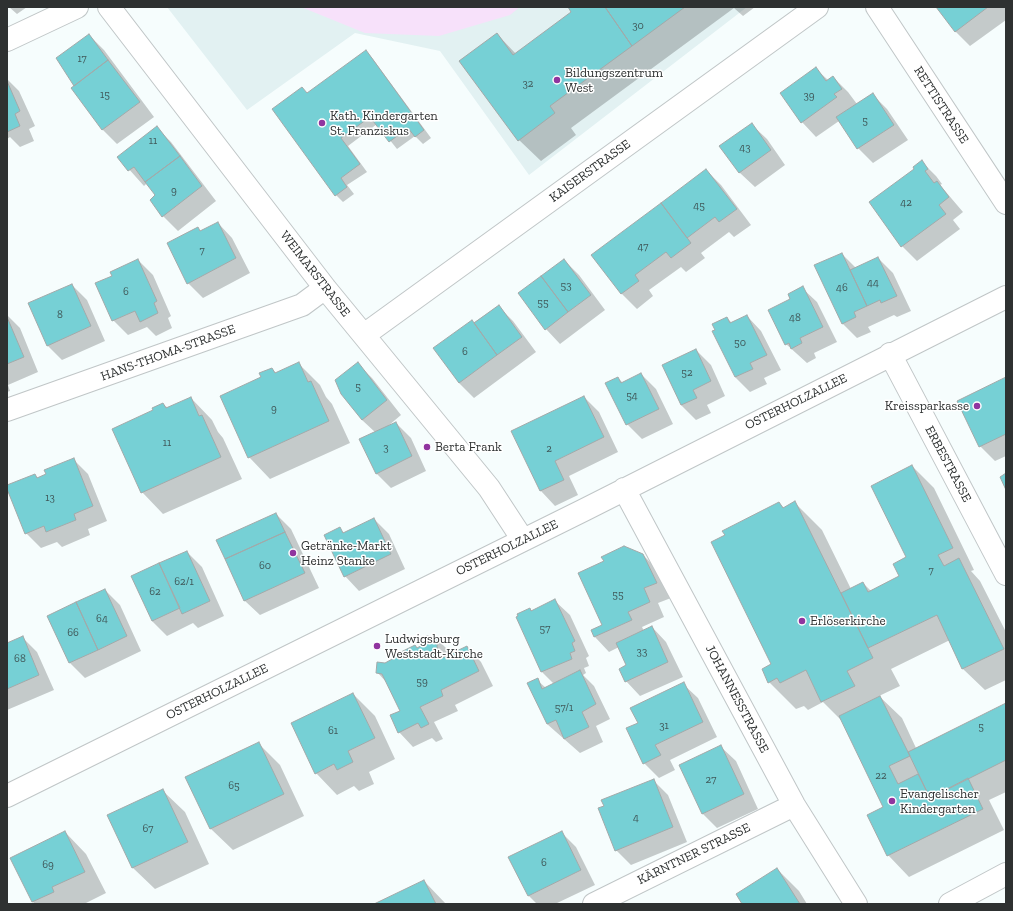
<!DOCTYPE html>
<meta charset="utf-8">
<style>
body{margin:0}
#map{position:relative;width:1013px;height:911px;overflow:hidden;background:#f6fdfd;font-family:"Zilla Slab",serif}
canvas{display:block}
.frame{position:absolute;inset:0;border:8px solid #2e3131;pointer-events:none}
</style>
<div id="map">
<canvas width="1013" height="911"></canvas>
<div class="frame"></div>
</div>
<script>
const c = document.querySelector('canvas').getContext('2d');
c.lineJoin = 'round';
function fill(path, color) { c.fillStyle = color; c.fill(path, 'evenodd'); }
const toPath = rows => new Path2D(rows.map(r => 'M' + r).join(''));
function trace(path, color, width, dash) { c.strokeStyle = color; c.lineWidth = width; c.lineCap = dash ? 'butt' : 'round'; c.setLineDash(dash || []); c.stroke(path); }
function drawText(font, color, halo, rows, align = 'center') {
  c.font = font + ' "Zilla Slab",serif'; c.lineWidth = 3; c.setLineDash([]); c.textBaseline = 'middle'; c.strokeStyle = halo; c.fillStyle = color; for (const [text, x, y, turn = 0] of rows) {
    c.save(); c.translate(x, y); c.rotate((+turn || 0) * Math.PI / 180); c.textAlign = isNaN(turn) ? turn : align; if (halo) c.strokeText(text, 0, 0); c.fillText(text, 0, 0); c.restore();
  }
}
const built = toPath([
 [167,7,747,7,529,175,440,51,355,33,247,110]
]);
const green = toPath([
 [301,7,520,7,510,15,439,36,365,33]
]);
const shadow = toPath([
 [9,7,27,7,17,14],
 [569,7,755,7,743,16,734,8,571,128,576,135,541,161,519,140,497,34,516,54,573,12],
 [938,7,1006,7,1006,20,970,46,955,31],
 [89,35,104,50,154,117,117,144,102,129,75,86],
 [366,51,373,59,431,138,423,144,415,136,397,149,377,124,348,146,367,172,347,185,354,194,343,202,336,195,308,94],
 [816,69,828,80,833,77,848,92,857,104,872,94,887,109,908,140,873,163,858,148,839,121,816,137,802,122],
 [7,79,19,91,35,126,29,129,34,141,20,147,10,137,7,139],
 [752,125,767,139,785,165,755,187,740,173,721,147],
 [157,128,171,142,216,201,178,231,163,216,157,196,147,183,144,186,118,157],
 [922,162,936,176,942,184,940,185,963,212,953,220,960,229,917,261,902,246,915,169],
 [706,170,721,185,751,225,734,237,729,232,701,253,705,258,686,272,681,267,649,290,653,296,637,309,622,294,593,255],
 [218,223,232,238,250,273,203,298,188,283,201,232],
 [842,254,856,268,878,258,893,273,911,311,897,317,894,315,868,327,871,332,857,338,842,323],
 [138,260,153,275,171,316,168,318,172,328,156,336,147,327,128,335,113,320,113,276],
 [564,260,579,275,605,310,560,344,546,329],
 [72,285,87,300,105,341,62,360,47,345],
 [802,288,817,302,837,342,814,353,816,358,807,363,786,344,791,299],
 [498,306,513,321,536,352,474,398,459,383,435,349],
 [7,315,20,328,38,372,8,385,10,391,7,392],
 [747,316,761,331,781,370,764,378,767,384,750,392,735,377,727,318,732,323],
 [696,350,711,365,725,396,707,405,711,413,696,420,681,405,663,366],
 [298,363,320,385,326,397,332,404,350,443,270,479,249,457,262,378,272,369,276,373],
 [357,363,372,378,401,415,388,426,396,423,411,438,426,471,391,488,376,473,376,433,362,420,342,394],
 [641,374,656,389,673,424,642,439,627,424,618,378,623,383],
 [1006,378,1006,456,995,461,980,446],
 [584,397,599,412,618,452,569,476,578,495,555,506,541,491],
 [191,398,212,420,218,432,223,438,242,479,163,514,142,492,155,411,163,404,168,408],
 [73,459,88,474,107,521,88,529,90,535,62,547,57,542,41,548,26,533,7,486,35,475,38,478,47,475],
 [912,466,934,488,974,570,971,571,980,581,1006,632,1006,680,985,690,963,669,950,640,891,669,900,686,879,696,902,718,916,748,1006,704,1006,792,989,800,1004,830,909,877,888,855,885,807,844,723,823,702,808,710,804,706,796,709,769,682,772,665,779,503,784,508,795,503,822,530,851,589,863,583,871,591,900,576,907,558],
 [276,514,291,529,319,588,260,615,245,601,217,541],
 [374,519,389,534,405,569,359,591,345,576,340,529,344,533],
 [187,552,202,567,224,616,198,628,193,623,167,636,152,621],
 [643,555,658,570,671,598,658,603,664,617,642,627,644,631,652,627,666,642,683,677,640,696,626,681,628,666,619,647,609,652,595,637,604,625],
 [105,590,120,605,141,651,85,678,70,663,48,616],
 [555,601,570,615,589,656,586,658,589,666,584,668,586,673,583,675,594,686,610,719,596,726,603,742,580,753,547,724,528,684,537,680,546,688,554,684,542,672,517,618,530,609,532,611],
 [22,637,37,652,54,690,7,710,7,644],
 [437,639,452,654,467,647,481,662,493,686,455,705,458,711,434,722,443,739,436,742,432,738,413,747,399,732,401,711,388,684,377,672,385,664,415,646,418,649],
 [683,684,698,698,717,737,670,760,675,770,659,778,644,763,627,729,639,723],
 [353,694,375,716,395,759,369,772,374,784,359,791,354,786,337,795,316,773],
 [258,743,280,765,304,816,233,850,211,829,186,777],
 [721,747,736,761,758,809,717,828,702,813],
 [653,780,668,795,687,842,631,865,616,850],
 [163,791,185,812,209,864,155,889,133,868,109,816],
 [65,832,86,854,106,893,84,904,35,904,33,902],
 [561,832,576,847,595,885,555,904,537,904,528,895],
 [777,869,799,891,807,904,743,904],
 [424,881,446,904,376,904]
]);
const building = toPath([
 [568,7,605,7,632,46,550,106,555,113,518,141,459,61,497,33,513,55,571,12,568,7],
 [605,7,685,7,632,46,605,7],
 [936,7,988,7,955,32,936,7],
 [89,34,108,60,74,86,56,58,89,34],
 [366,50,424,130,415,137,408,128,389,142,370,117,341,138,360,164,341,178,347,187,335,196,272,109,302,87,307,93,366,50],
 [108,60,140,102,102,130,71,88,108,60],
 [816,67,826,81,833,76,842,89,834,94,837,97,801,123,780,93,816,67],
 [7,81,20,111,15,114,20,126,7,132,7,81],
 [873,93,894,125,857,149,836,117,873,93],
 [752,123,771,150,739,173,719,146,752,123],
 [157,126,180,156,145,182,134,167,128,171,117,157,157,126],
 [180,156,202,186,162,217,150,200,155,195,145,182,180,156],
 [922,160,928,169,925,171,934,183,937,181,949,197,939,205,946,214,901,247,869,202,914,169,913,167,922,160],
 [706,169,737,209,719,222,715,217,687,238,661,203,706,169],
 [661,203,691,243,671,258,666,252,635,275,639,281,621,294,591,255,661,203],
 [218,222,236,258,187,284,167,243,198,227,200,231,218,222],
 [842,253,867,306,854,312,856,317,842,324,814,265,842,253],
 [878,257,897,296,881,303,880,300,867,306,850,270,878,257],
 [138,259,157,301,154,303,158,313,140,322,135,311,112,321,95,283,112,276,110,272,138,259],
 [564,259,591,295,568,312,541,276,564,259],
 [541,276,568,312,545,330,518,293,541,276],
 [72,284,91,326,47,346,28,303,72,284],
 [803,286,823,327,800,338,802,343,791,349,789,343,785,345,768,310,790,299,788,294,803,286],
 [499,305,522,337,497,355,474,323,499,305],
 [747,315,767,355,750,363,753,369,735,377,712,331,715,330,712,324,727,317,730,323,747,315],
 [7,317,24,357,7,364,7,317],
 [472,320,497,355,459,383,433,348,472,320],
 [696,349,711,381,693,390,697,398,681,405,662,365,696,349],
 [299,362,308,382,311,381,329,421,248,458,220,396,261,377,259,373,272,368,275,373,299,362],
 [358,362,387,400,362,420,341,394,335,380,358,362],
 [641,373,659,409,626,425,605,383,618,377,621,383,641,373],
 [1006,377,1006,434,979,447,957,401,1006,377],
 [584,396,604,437,555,461,564,480,540,491,511,431,584,396],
 [191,397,199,416,202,415,221,457,141,493,112,429,153,410,152,408,163,403,166,408,191,397],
 [396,422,412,456,376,474,359,439,396,422],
 [74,458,93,506,74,514,76,520,46,532,44,526,25,534,7,489,7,485,35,474,37,478,46,474,44,470,74,458],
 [912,465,953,548,938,555,944,566,959,558,1004,649,962,669,937,615,868,648,841,593,863,582,868,592,899,576,893,564,906,557,871,486,912,465],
 [1006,473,1006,490,1000,477,1006,473],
 [795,501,873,658,847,671,855,686,821,702,806,670,780,683,777,678,768,683,762,669,771,664,711,542,725,535,722,531,779,502,783,508,795,501],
 [276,513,285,532,225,559,216,540,276,513],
 [374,518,391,554,344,577,324,535,340,527,343,533,374,518],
 [285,532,305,573,244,601,225,559,285,532],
 [624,546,643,554,657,583,644,588,650,602,628,612,632,620,594,637,591,630,602,625,578,573,604,561,601,557,624,546],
 [187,551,210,601,182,614,159,563,187,551],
 [159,563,180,608,152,621,131,576,159,563],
 [105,589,127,636,98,650,76,602,105,589],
 [555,599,575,641,572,643,575,651,570,653,572,659,541,672,516,617,518,616,517,614,530,608,531,611,555,599],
 [76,602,98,650,69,663,47,616,76,602],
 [652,626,668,662,625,682,619,669,626,665,616,643,652,626],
 [23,636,39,675,7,689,7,643,23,636],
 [427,636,438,638,437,647,442,658,467,646,479,671,441,690,443,696,420,707,429,724,421,728,418,723,398,733,390,715,400,711,382,674,376,673,377,662,385,663,394,658,393,656,415,645,417,648,426,643,427,636],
 [580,670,596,704,582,712,589,727,564,739,556,720,547,724,527,683,538,678,542,689,580,670],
 [684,682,703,722,655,745,661,755,643,764,626,728,638,723,630,708,684,682],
 [353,693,375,738,348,751,353,762,337,770,334,764,315,774,291,723,353,693],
 [880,696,910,756,889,766,898,784,918,774,930,798,968,778,983,809,887,856,867,815,883,807,839,716,880,696],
 [1006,703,1006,760,930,798,908,752,1006,703],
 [259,742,284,794,210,829,185,777,259,742],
 [721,745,744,794,702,814,679,765,721,745],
 [654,779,673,827,615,851,598,808,604,806,601,800,654,779],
 [163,789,188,842,132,868,107,815,163,789],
 [65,831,85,872,52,887,54,892,32,902,10,858,65,831],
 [562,831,581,870,528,896,508,857,562,831],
 [777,868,800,904,742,904,736,894,777,868],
 [424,880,436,904,374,904,424,880]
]);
const minor = toPath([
 [109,7,325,288,489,488,523,540],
 [877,7,1006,203],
 [7,40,77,7],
 [364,335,817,7],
 [890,354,1006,574],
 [7,410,302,305,325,288],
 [624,489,794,805,856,904],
 [7,796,584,510,1006,297],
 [594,904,794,805],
 [950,904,1006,874]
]);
const markers = [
 [557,80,4,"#90349f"],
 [322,123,4,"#90349f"],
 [977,406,4,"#90349f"],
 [427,447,4,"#90349f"],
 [293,553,4,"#90349f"],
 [802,621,4,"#90349f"],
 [377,646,4,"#90349f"],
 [892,801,4,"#90349f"]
];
const numberNames = [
 ["30",638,26],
 ["17",82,59],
 ["32",528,84],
 ["15",105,95],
 ["39",809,96],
 ["5",865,121],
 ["11",153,141],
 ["43",745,148],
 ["9",174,191],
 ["42",906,203],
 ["45",699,206],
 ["47",643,247],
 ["7",202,251],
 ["44",873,283],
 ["53",566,286],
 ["46",842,288],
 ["6",126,292],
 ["55",543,303],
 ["8",60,315],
 ["48",795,318],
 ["50",740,343],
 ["6",465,352],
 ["52",687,373],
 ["5",358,387],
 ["54",632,396],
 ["9",274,409],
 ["11",167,443],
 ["3",386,448],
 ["2",549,449],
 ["13",50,498],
 ["60",265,566],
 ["7",931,571],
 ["62/1",184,582],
 ["62",155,592],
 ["55",618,595],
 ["64",102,619],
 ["57",545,629],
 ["66",73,633],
 ["33",642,652],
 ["68",20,659],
 ["59",422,682],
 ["57/1",564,708],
 ["31",664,726],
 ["5",981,727],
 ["61",333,731],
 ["22",881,776],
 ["27",711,780],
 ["65",234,786],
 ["4",636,818],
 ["67",148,829],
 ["6",544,863],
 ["69",48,865]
];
const poiNames = [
 ["Bildungszentrum",565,73],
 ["West",565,88],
 ["Kath. Kindergarten",330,116],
 ["St. Franziskus",330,131],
 ["Kreissparkasse",969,406,"right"],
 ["Berta Frank",435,447],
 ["Getränke-Markt",301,546],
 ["Heinz Stanke",301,561],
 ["Erlöserkirche",810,621],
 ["Ludwigsburg",385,639],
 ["Weststadt-Kirche",385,654],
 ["Evangelischer",900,794],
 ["Kindergarten",900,809]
];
const streetNames = [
 ["RETTISTRASSE",941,105,57],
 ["KAISERSTRASSE",590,171,-36],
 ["WEIMARSTRASSE",315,274,52],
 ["HANS-THOMA-STRASSE",168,353,-20],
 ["OSTERHOLZALLEE",796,402,-26],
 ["ERBESTRASSE",948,464,62],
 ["OSTERHOLZALLEE",507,548,-26],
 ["OSTERHOLZALLEE",217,692,-26],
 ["JOHANNESSTRASSE",737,699,62],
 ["KÄRNTNER STRASSE",694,854,-26]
];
fill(built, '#e2f1f2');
fill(green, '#f7e1fa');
fill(shadow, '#0003');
fill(building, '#76d0d5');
trace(building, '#a3a9a9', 1);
trace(minor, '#c0c6c7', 24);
trace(minor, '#fff', 22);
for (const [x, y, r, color] of markers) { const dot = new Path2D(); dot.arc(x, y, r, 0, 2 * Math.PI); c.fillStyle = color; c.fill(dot); trace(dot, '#fff', 1.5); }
drawText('11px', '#40595a', null, numberNames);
drawText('13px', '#2e3131', '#fff', poiNames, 'left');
drawText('13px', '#2e3131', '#fff', streetNames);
</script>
